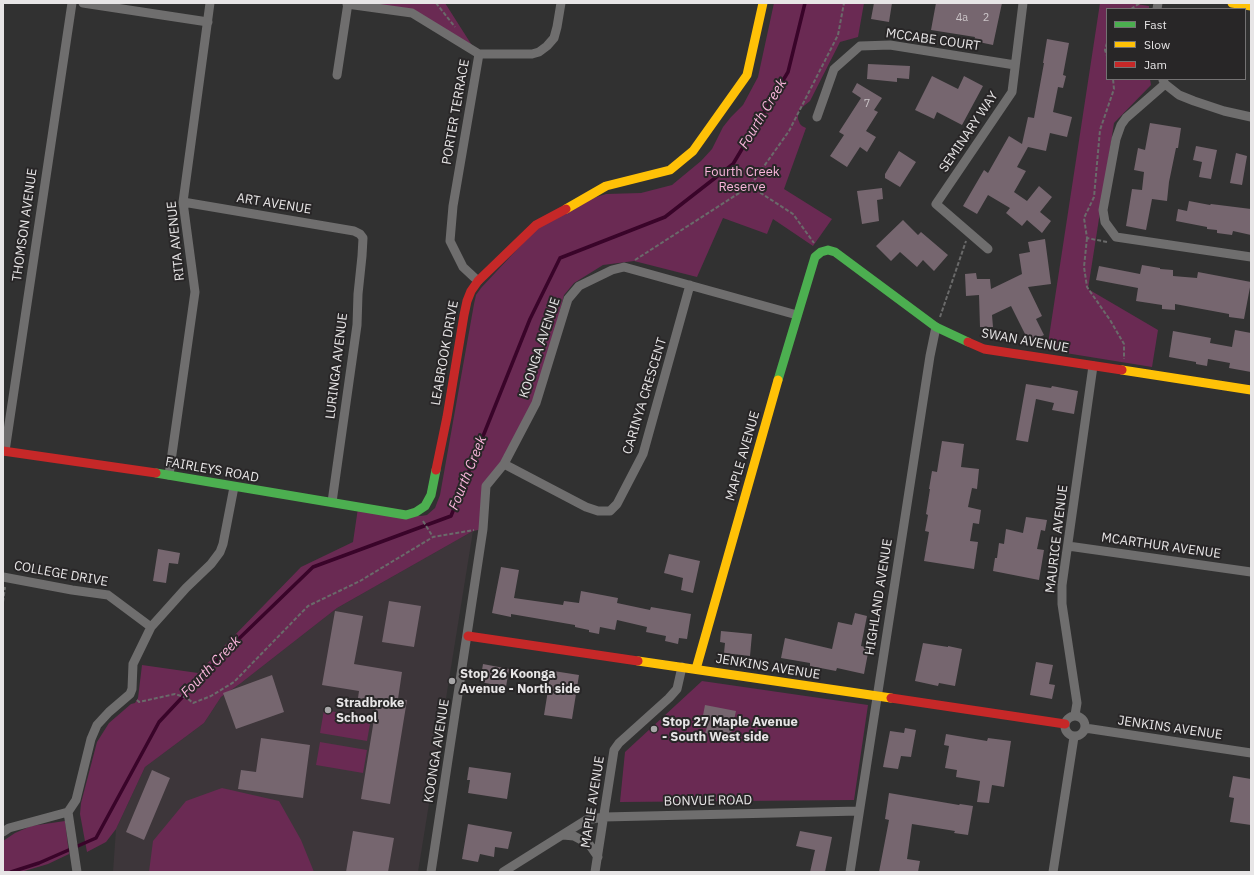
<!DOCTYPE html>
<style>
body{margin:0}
#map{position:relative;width:1254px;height:875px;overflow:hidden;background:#313131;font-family:"IBM Plex Sans",sans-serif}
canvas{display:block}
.frame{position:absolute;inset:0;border:4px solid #e7e5e6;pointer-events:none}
.legend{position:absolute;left:1106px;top:8px;width:140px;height:72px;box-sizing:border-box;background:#282627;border:1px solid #747273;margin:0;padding:5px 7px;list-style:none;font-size:12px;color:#e7e5e6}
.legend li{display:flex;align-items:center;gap:8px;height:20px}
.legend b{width:20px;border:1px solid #747273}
</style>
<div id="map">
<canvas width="1254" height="875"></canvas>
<div class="frame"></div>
<ul class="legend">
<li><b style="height:5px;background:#4caf50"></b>Fast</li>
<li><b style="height:5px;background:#ffc107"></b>Slow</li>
<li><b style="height:5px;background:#c62828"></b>Jam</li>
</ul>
</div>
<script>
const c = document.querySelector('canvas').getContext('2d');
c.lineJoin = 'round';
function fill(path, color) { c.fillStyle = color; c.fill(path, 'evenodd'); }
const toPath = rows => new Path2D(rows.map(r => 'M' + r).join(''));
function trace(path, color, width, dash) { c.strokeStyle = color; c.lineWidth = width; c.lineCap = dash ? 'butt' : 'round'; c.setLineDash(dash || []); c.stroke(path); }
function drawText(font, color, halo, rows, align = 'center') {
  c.font = font + ' "IBM Plex Sans",sans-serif'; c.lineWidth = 4; c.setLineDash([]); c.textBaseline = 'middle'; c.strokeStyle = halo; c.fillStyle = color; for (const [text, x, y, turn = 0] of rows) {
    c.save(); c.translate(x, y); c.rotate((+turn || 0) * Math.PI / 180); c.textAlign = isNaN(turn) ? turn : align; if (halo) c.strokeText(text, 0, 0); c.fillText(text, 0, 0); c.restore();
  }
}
const built = toPath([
 [473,531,418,872,113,872,116,829,145,767,204,723,221,697,241,683,337,608]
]);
const green = toPath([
 [363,3,445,3,473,47,412,9],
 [774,3,864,3,858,37,840,42,810,101,800,109,798,113,798,119,800,124,802,126,806,128,784,189,832,219,813,246,773,219,767,234,723,218,697,277,634,261,603,265,574,283,564,295,536,403,486,487,483,529,473,531,337,608,241,683,221,697,204,723,145,767,116,829,106,842,87,852,80,814,81,803,97,742,109,723,131,704,135,703,138,698,142,665,198,673,301,567,353,542,358,508,421,516,427,515,435,508,440,495,474,304,476,295,481,288,538,227,587,200,606,194,641,193,672,185,701,161,712,149,723,127,731,117,743,105,758,77],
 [1100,3,1130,3,1149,6,1149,9,1107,9,1107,79,1150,79,1151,85,1114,123,1088,289,1158,330,1152,367,1047,350],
 [702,681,868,705,854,800,620,802,625,752],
 [324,710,371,718,367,741,320,733],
 [320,742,367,750,363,773,316,765],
 [222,788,279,801,301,840,314,872,149,872,153,841,186,801],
 [65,821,69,854,48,864,21,872,3,872,3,841,15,833,31,826]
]);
const stream = toPath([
 [11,872,39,863,96,838,159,722,221,656,313,567,451,516,530,319,560,258,665,217,733,164,788,72,805,3]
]);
const building = toPath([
 [874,3,892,3,889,22,871,19],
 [936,3,1002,3,993,45,974,41,975,37,931,30],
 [1047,39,1069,43,1063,75,1066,76,1063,88,1058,87,1053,112,1072,117,1067,137,1050,133,1046,151,1028,147,1017,167,1026,171,1014,192,1027,201,1039,186,1052,197,1040,212,1051,221,1042,233,1027,220,1022,226,1006,213,1010,208,988,195,977,214,963,206,984,170,988,173,1009,136,1022,144,1028,117,1034,118,1044,63,1043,63],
 [868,64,910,66,909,79,897,78,897,82,867,79],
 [932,76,958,89,964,76,983,86,962,125,937,112,934,119,915,110],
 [857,83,882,98,874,110,878,112,866,131,876,137,867,152,860,147,847,167,830,156,844,135,839,132,861,98,852,92],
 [1150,123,1181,128,1178,148,1176,148,1169,182,1167,201,1152,199,1146,230,1126,226,1132,189,1142,190,1144,172,1134,170,1138,148,1145,150],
 [1196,146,1217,150,1211,179,1199,177,1202,162,1193,160],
 [899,151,916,162,900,187,885,178,885,174],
 [1236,153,1247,156,1242,185,1230,183],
 [882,188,883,199,877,200,879,221,862,224,857,191],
 [1189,201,1210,205,1211,204,1251,209,1251,235,1233,231,1232,235,1217,233,1217,230,1207,229,1207,227,1176,221,1178,209,1187,211],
 [903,220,918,235,921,232,948,255,934,271,923,260,917,267,900,252,891,261,876,246],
 [1045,239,1051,284,1028,287,1042,316,1036,319,1044,335,1029,342,1011,306,992,315,993,327,980,327,979,295,966,296,965,274,976,273,977,279,990,279,991,289,1022,274,1019,254,1030,252,1028,242],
 [1142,265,1160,268,1160,269,1173,270,1173,276,1197,278,1198,272,1251,282,1244,319,1229,317,1229,314,1175,304,1175,310,1162,309,1162,305,1136,301,1138,288,1096,280,1099,266,1140,274],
 [1235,330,1251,333,1251,372,1229,368,1230,363,1208,359,1207,366,1196,364,1196,362,1169,357,1173,331,1211,338,1210,343,1232,347],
 [1026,384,1051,388,1052,386,1078,391,1074,414,1052,410,1054,403,1036,399,1028,442,1016,440],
 [942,441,964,444,961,467,979,469,977,489,972,488,968,507,981,510,979,524,973,523,970,541,978,542,974,569,924,561,929,532,925,531,928,515,926,514,930,489,929,489,932,471,937,472],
 [1026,517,1047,520,1045,531,1041,530,1037,549,1044,550,1039,580,993,571,995,558,997,558,999,543,1004,544,1006,529,1023,533],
 [158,549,180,553,178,564,169,563,166,583,153,581],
 [669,554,700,561,693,593,681,590,683,578,664,573],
 [501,567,519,570,514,598,563,605,564,601,579,603,581,591,618,598,617,603,650,610,651,607,691,614,687,639,679,638,678,644,665,641,666,636,646,632,647,627,617,620,615,630,600,627,599,634,589,632,589,630,575,627,575,625,511,614,511,617,492,613],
 [389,601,421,606,414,647,382,642],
 [335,611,363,616,354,664,402,672,398,699,407,700,390,804,361,799,377,701,358,698,359,691,322,685],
 [855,613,867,616,861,646,869,648,864,674,837,668,836,671,810,666,810,663,781,658,785,638,832,649,838,622,852,625],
 [721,631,752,634,750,656,724,653,725,643,720,642],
 [923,643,948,647,948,646,962,649,955,686,939,683,938,686,915,681],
 [1036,662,1053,665,1049,684,1055,685,1052,699,1030,695],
 [483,664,509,669,506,687,480,682],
 [547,670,579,675,572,719,544,715,549,684,545,683],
 [272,675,284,712,236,729,223,693],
 [705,705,736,711,730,738,705,733,707,727,701,726],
 [905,728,916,730,911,757,901,756,898,769,883,767,890,731,904,733],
 [946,734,987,741,988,738,1011,741,1004,787,992,785,989,803,977,802,980,781,956,777,957,770,945,768,949,746,944,745],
 [261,738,310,745,303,798,238,789,241,770,256,772],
 [469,767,511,773,507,799,468,793,470,780,467,780],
 [152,770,170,778,144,840,126,832],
 [1233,776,1251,779,1251,825,1230,822,1234,798,1229,797],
 [889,793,959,805,960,804,973,806,968,835,954,833,955,831,912,824,907,859,920,861,918,872,879,872,889,820,885,819],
 [468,824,512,832,508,849,495,847,494,857,480,854,478,862,462,859],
 [353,831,394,838,388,872,346,872],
 [800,831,832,837,825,872,810,872,815,850,796,846]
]);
const path = toPath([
 [436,3,455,27],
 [1131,9,1140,3],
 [1107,43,1105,50,1107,56],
 [750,186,793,214,814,243],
 [1087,238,1084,267,1087,287,1110,320,1124,344,1124,359],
 [1107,242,1087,238,1084,218,1094,197,1100,130,1114,89,1113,79],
 [635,260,750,186,789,131,838,35,844,3],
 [940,317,966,241],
 [423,521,433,537],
 [3,602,5,587],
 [137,700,139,702,175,694,187,698,193,703,211,696,234,682,308,606,360,581,433,537,474,530]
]);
const street = toPath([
 [83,3,208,22],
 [347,4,412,13,479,54],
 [1157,9,1158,3],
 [337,75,348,3],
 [1163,80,1165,84,1179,95,1194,101,1224,111,1251,117],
 [1165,84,1126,118,1121,125,1116,139,1103,210,1105,222,1116,237,1251,257],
 [817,117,834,69,860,46,890,45,1015,65],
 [183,202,354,231,360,234,363,238,362,256,358,294,357,325,332,502],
 [988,249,936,204,1012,92,1023,3],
 [478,281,463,267,450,241,453,206,479,54,532,54,539,52,547,46,554,38,557,27,561,3],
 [5,451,72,3],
 [504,464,586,507,598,511,610,511,617,504,643,454,690,285],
 [169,475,195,292,183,202,210,3],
 [1068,546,1251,572],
 [3,577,72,590,108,595,151,627],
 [1075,715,1077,703,1062,604,1062,585,1093,366],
 '1065 726a10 10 0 1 1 20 0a10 10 0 1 1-20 0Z',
 [1085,728,1251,753],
 [3,832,9,828,68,812],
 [563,835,574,836,589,844,598,857],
 [77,872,68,812,76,800,91,739,97,725,109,712,130,694,132,689,133,664,151,627,186,588,211,564,220,552,223,544,234,487],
 [431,872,483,529,486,486,504,464,536,403,568,299,579,286,612,270,624,267,797,315],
 [503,872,586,820,604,817,859,811],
 [595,872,614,750,619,743,669,698,677,689,682,667],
 [850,872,930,356,936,327],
 [1053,872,1074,737]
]);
const fast = toPath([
 [778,380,815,257,821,252,828,250,835,252,936,327,968,342],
 [156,473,406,515,416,512,425,506,431,495,436,470]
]);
const slow = toPath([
 [1232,3,1251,6],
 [566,209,606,186,670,170,693,151,747,75,763,3],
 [1122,370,1251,390],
 [638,661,891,698],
 [696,669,778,380]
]);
const jam = toPath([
 [968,342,984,349,1122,370],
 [3,451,156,473],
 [436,470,447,417,464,315,467,301,471,291,478,281,536,225,566,209],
 [468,636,638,661],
 [891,698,1065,724]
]);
const markers = [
 [452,681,4,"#a7a6a7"],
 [328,710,4,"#a7a6a7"],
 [654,729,4,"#a7a6a7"]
];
const numberNames = [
 ["4a",962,18],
 ["2",986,18],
 ["7",867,104]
];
const streetNames = [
 ["MCCABE COURT",933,40,8],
 ["PORTER TERRACE",456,112,-80],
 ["SEMINARY WAY",969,132,-56],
 ["ART AVENUE",274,204,9],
 ["THOMSON AVENUE",25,225,-82],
 ["RITA AVENUE",176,241,-96],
 ["SWAN AVENUE",1025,341,10],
 ["KOONGA AVENUE",540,348,-72],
 ["LEABROOK DRIVE",445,353,-80],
 ["LURINGA AVENUE",337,366,-83],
 ["CARINYA CRESCENT",645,396,-73],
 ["MAPLE AVENUE",743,456,-74],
 ["FAIRLEYS ROAD",212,470,10],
 ["MAURICE AVENUE",1057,539,-83],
 ["MCARTHUR AVENUE",1161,546,8],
 ["COLLEGE DRIVE",61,574,10],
 ["HIGHLAND AVENUE",879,597,-81],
 ["JENKINS AVENUE",768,667,9],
 ["JENKINS AVENUE",1170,728,8],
 ["KOONGA AVENUE",437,751,-81],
 ["BONVUE ROAD",708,801,-1],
 ["MAPLE AVENUE",593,802,-81]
];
const parkNames = [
 ["Fourth Creek",742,172],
 ["Reserve",742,187]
];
const poiNames = [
 ["Stop 26 Koonga",460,674],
 ["Avenue - North side",460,689],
 ["Stradbroke",336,703],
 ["School",336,718],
 ["Stop 27 Maple Avenue",662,722],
 ["- South West side",662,737]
];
const waterNames = [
 ["Fourth Creek",763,114,-59],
 ["Fourth Creek",468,473,-68],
 ["Fourth Creek",211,667,-46]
];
fill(built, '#3d363a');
fill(green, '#6a2a53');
trace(stream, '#390429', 3.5);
fill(building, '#76666f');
trace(path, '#6a6a6a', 2, [4, 2]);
trace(street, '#6f6e6e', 9);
trace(fast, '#4caf50', 9);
trace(slow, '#ffc107', 9);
trace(jam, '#c62828', 9);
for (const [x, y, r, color] of markers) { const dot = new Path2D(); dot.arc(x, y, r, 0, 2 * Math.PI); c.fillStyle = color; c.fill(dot); trace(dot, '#282627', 1.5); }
drawText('11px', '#cbc5c8', null, numberNames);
drawText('13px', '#e7e5e6', '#282627', streetNames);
drawText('13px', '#f9b5db', '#282627', parkNames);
drawText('bold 13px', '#e7e5e6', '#282627', poiNames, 'left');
drawText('italic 14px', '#f9b5db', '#282627', waterNames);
</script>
